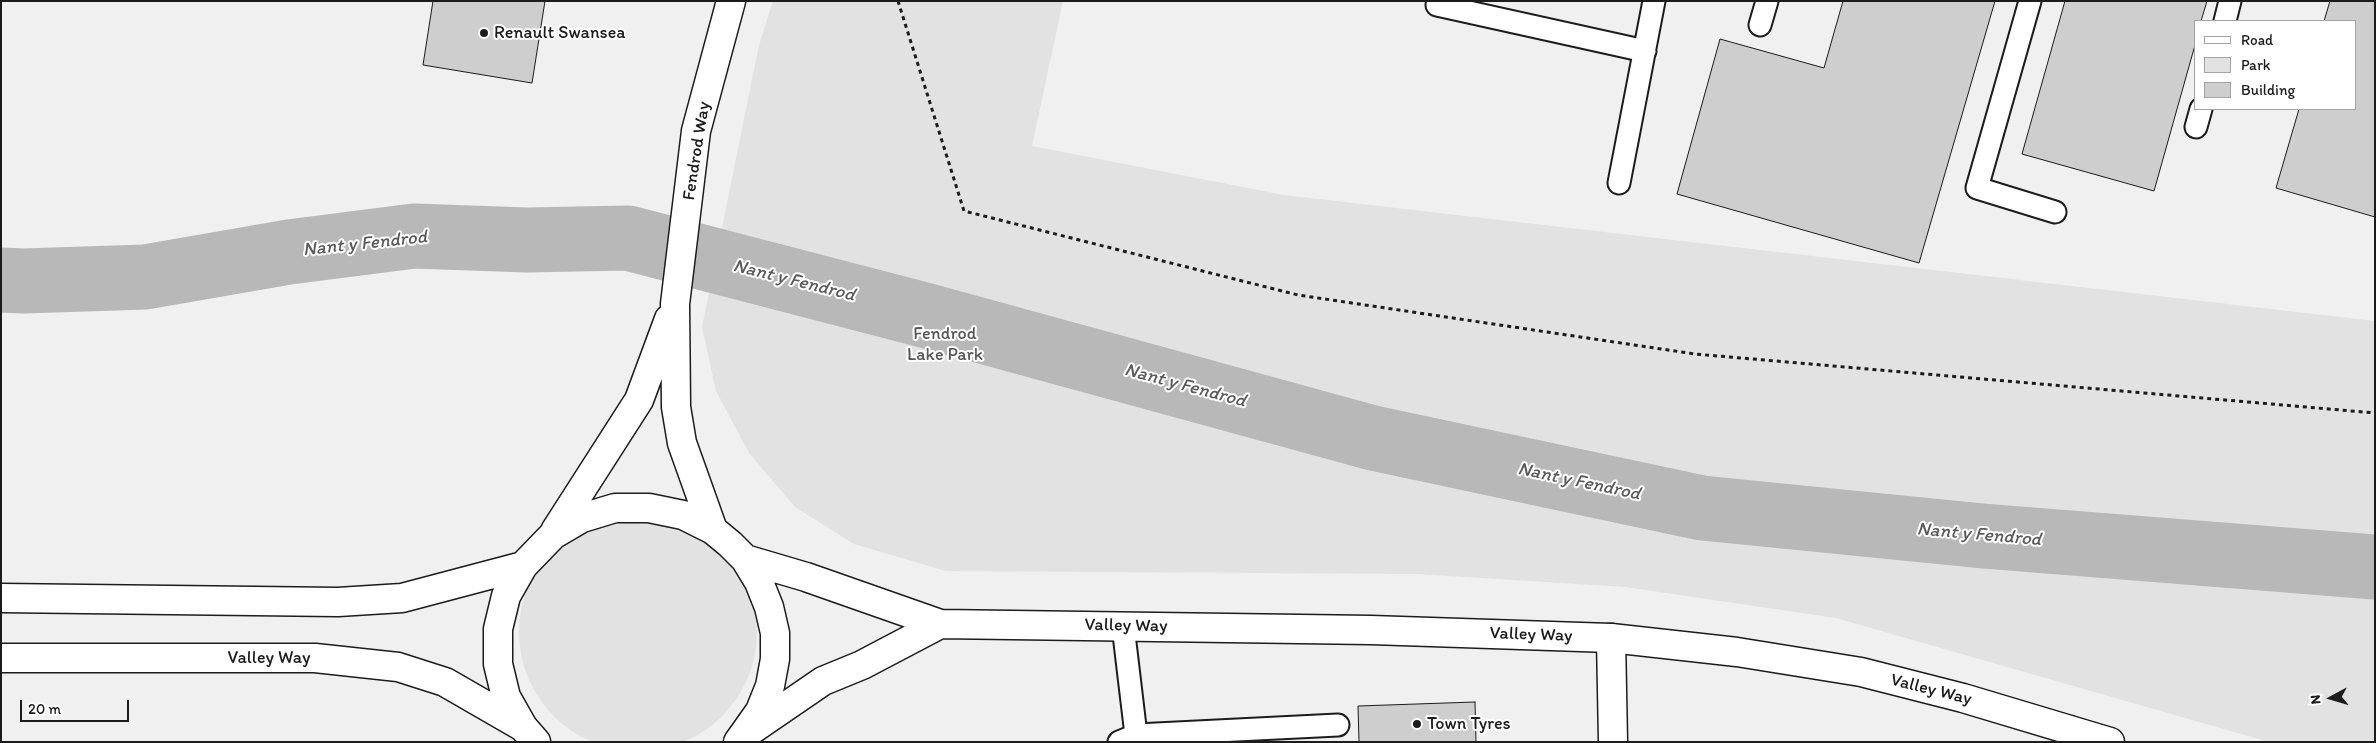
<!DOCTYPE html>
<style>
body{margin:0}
#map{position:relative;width:2376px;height:743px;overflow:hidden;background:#fff;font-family:Itim,sans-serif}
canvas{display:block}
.frame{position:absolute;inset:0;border:2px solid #1c1c1c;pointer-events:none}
.legend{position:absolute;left:2194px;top:20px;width:162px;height:90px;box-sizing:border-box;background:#fff;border:1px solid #a4a4a4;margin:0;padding:6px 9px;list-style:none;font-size:15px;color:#1c1c1c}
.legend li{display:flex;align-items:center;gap:10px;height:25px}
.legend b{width:25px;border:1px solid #a4a4a4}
.north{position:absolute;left:2306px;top:673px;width:50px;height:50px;-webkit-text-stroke:4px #fff;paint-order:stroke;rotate:264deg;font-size:14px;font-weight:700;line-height:20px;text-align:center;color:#1c1c1c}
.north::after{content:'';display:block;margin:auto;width:18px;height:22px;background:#1c1c1c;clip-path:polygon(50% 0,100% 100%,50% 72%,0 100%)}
.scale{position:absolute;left:20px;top:700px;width:109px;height:22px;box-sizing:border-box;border:2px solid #1c1c1c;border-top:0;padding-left:6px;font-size:15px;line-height:18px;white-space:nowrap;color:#1c1c1c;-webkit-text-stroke:4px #fff;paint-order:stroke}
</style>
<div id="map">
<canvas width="2376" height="743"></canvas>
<div class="frame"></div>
<ul class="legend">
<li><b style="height:6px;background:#fff"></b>Road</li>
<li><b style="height:14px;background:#e2e2e2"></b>Park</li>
<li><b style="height:14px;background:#cecece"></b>Building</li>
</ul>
<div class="north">N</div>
<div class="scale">20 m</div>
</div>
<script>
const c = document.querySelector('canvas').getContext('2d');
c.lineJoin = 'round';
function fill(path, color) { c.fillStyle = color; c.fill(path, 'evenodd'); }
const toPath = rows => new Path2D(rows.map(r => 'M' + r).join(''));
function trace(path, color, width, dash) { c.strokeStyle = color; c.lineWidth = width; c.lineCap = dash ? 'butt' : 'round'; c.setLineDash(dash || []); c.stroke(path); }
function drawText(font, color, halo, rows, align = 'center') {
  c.font = font + ' Itim,sans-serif'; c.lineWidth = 4; c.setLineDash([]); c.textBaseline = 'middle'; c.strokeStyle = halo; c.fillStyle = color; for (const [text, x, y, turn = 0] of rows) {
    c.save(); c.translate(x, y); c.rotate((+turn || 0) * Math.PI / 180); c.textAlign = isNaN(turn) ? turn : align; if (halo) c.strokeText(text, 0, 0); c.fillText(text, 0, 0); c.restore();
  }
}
const built = toPath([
 [1,1,2375,1,2375,742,1,742],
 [2195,21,2355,21,2355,109,2195,109]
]);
const green = toPath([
 [773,1,1063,1,1032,146,1284,195,2375,321,2375,742,2269,742,1836,618,1625,587,1417,574,946,571,854,544,795,507,749,453,716,391,702,327,759,45],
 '519 632a119 119 0 1 1 238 0a119 119 0 1 1-238 0Z'
]);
const river = toPath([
 [1,280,24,281,145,277,289,252,414,236,527,240,628,238,924,315,1373,438,1702,508,1983,536,2375,567]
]);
const building = toPath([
 [433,1,545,1,532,83,423,65,433,1],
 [1843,1,1995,1,1919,263,1677,194,1720,39,1824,68,1843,1],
 [2065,1,2207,1,2201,21,2195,21,2195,45,2154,191,2022,154,2065,1],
 [2330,1,2375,1,2375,217,2276,188,2299,109,2355,109,2355,21,2324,21,2330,1],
 [1475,702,1476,742,1359,742,1358,706,1475,702]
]);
const path = toPath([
 [898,1,964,211,1298,295,1695,354,2375,413]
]);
const lane = toPath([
 [2030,1,1977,188,2055,212],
 [1437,5,1645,51],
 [2225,21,2230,1],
 [1760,25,1767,1],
 [2196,127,2201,109],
 [1619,183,1654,1],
 [1123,626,1136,735],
 [1119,742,1136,735,1338,725]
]);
const street = toPath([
 [1611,638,1613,742]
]);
const secondary = toPath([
 [713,530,682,443,676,407,675,304,696,131,731,1],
 [555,531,639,400,669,319],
 [745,559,806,577,940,624,1371,630,1611,638,1737,652,1861,672,1963,698,2110,742],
 [1,598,338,602,402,598,523,566],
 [1,658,315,658,398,667,445,682,523,727],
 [750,731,823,681,862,665,940,624],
 [536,742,523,727,506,697,498,664,498,629,506,596,523,566,553,535,582,518,615,508,649,508,683,515,713,530,730,544,745,559,759,582,769,607,775,633,775,659,770,686,760,711,738,742]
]);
const markers = [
 [484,33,5,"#1c1c1c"],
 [1417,724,5,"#1c1c1c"]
];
const poiNames = [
 ["Renault Swansea",494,33],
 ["Town Tyres",1427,724]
];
const streetNames = [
 ["Fendrod Way",697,151,-81],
 ["Valley Way",1126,626,1],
 ["Valley Way",1531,635,2],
 ["Valley Way",269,658],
 ["Valley Way",1931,690,14]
];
const parkNames = [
 ["Fendrod",945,334],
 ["Lake Park",945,355]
];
const waterNames = [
 ["Nant y Fendrod",365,244,-6],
 ["Nant y Fendrod",794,281,14],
 ["Nant y Fendrod",1185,386,15],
 ["Nant y Fendrod",1579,482,12],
 ["Nant y Fendrod",1979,535,5]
];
fill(built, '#f0f0f0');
fill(green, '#e2e2e2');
trace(river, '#b8b8b8', 65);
fill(building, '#cecece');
trace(building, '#1c1c1c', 1);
trace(lane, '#1c1c1c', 25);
trace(street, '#1c1c1c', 31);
trace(secondary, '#1c1c1c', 31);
trace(path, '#1c1c1c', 3, [4, 4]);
trace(lane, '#fff', 21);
trace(street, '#fff', 28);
trace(secondary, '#fff', 28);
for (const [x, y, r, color] of markers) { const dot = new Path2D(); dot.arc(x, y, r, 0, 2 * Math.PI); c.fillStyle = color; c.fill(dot); trace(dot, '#fff', 2); }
drawText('18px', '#1c1c1c', '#fff', poiNames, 'left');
drawText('18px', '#1c1c1c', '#fff', streetNames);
drawText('18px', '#575757', '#fff', parkNames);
drawText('italic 19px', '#5a5a5a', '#fff', waterNames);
</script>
